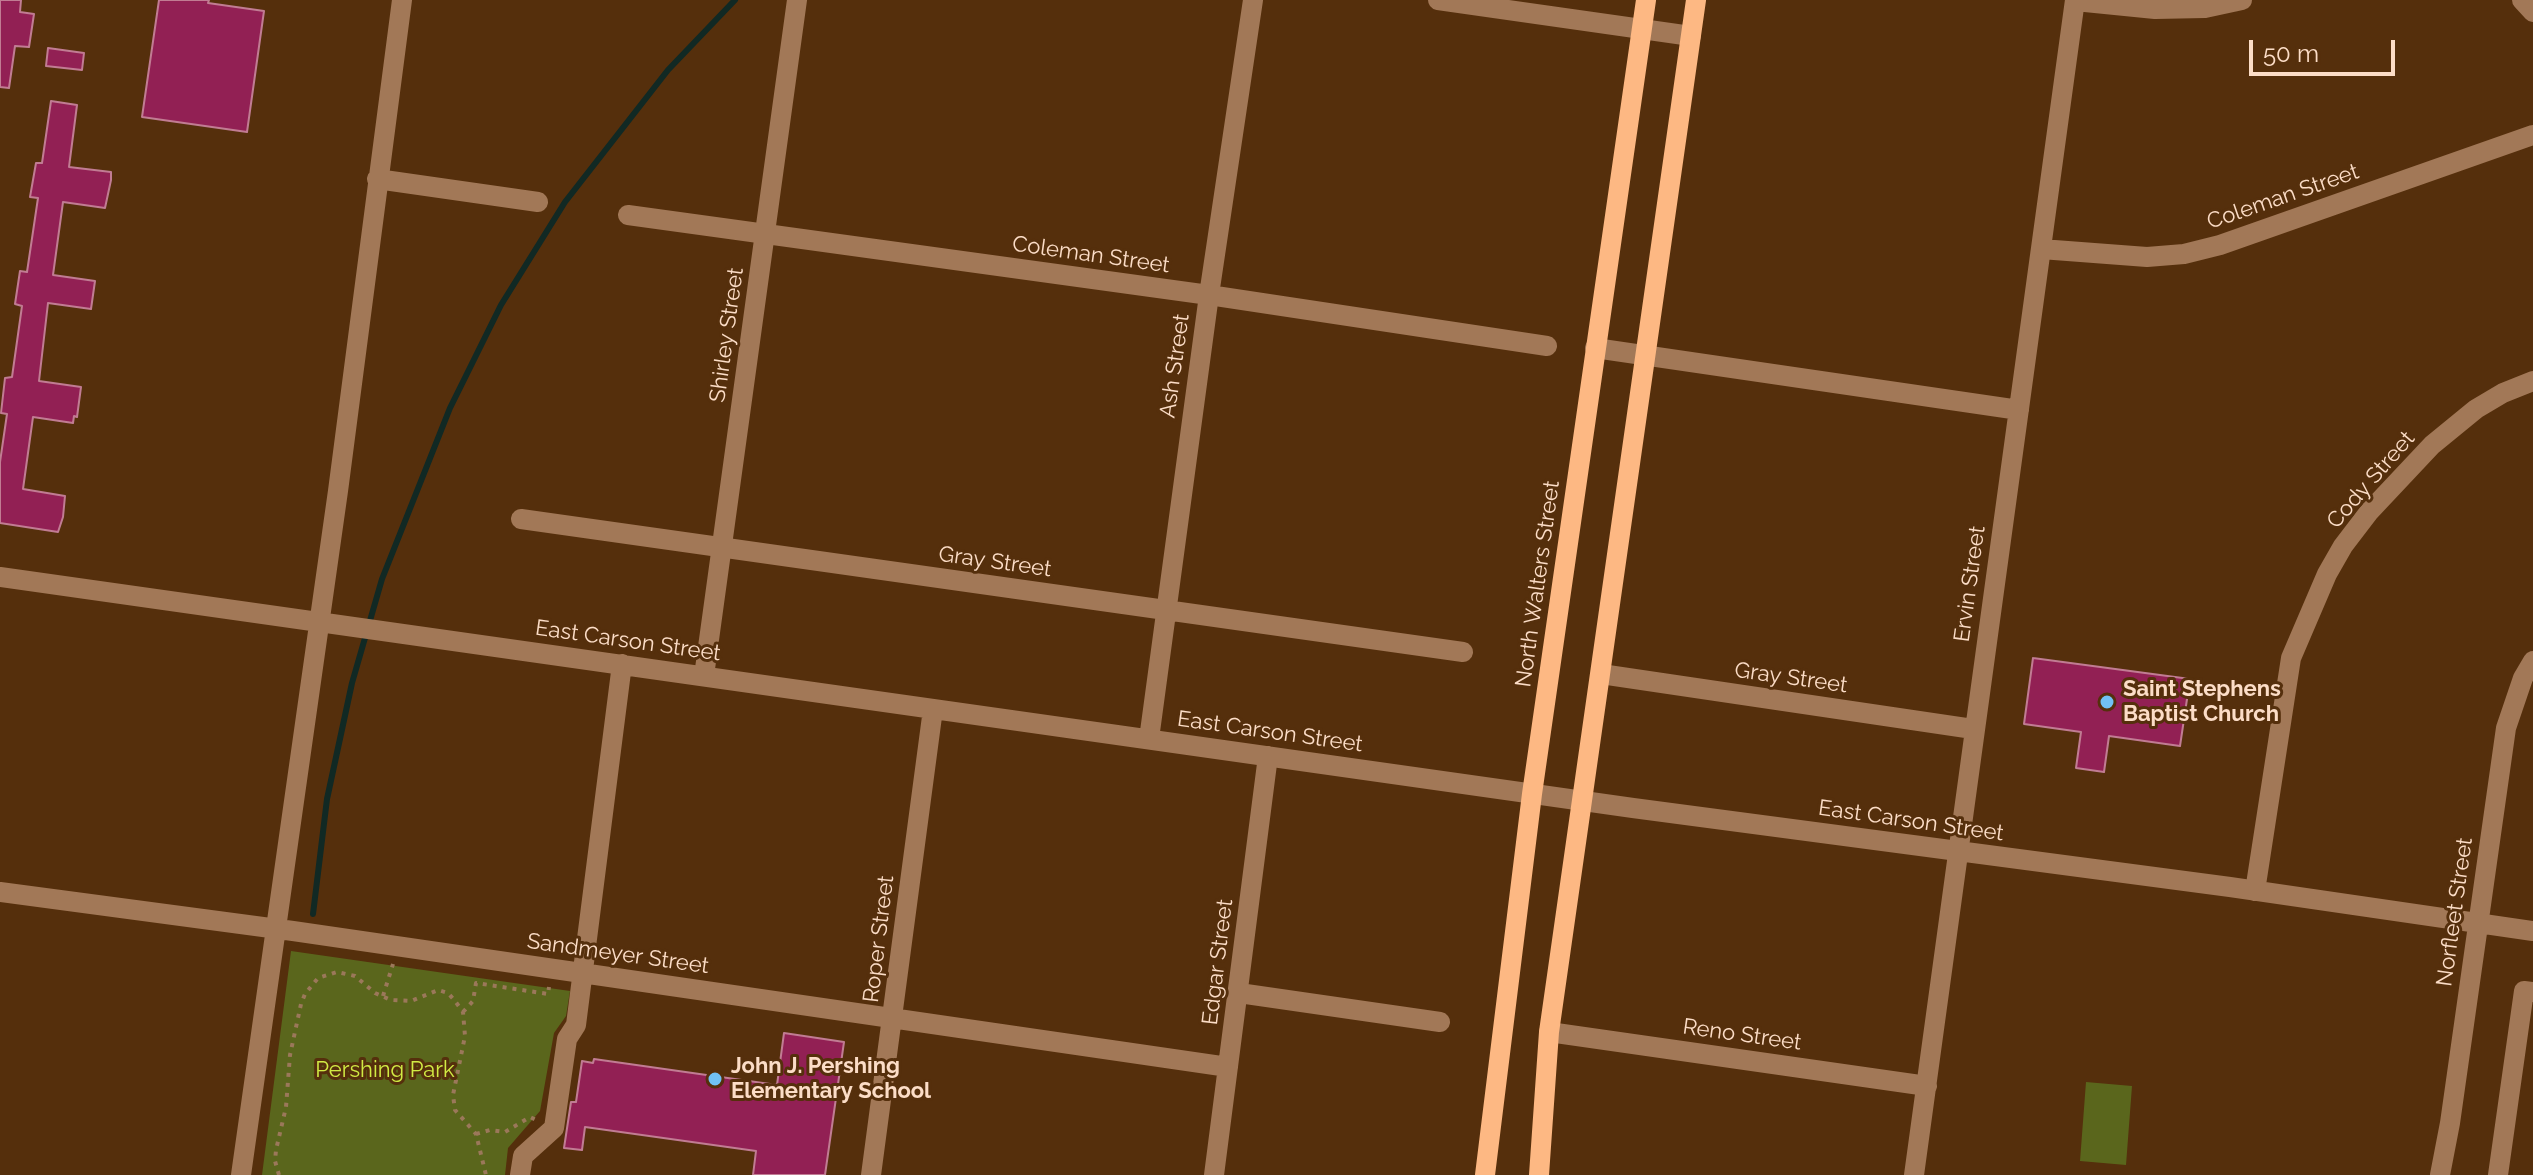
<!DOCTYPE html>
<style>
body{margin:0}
#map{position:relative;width:2533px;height:1175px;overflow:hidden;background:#552f0c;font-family:Raleway,sans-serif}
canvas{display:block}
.scale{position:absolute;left:2249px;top:40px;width:146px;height:36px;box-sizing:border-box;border:4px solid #fcddc7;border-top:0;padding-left:10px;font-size:24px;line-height:28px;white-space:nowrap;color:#fcddc7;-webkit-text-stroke:6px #552f0c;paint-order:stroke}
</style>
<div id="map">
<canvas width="2533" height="1175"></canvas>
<div class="scale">50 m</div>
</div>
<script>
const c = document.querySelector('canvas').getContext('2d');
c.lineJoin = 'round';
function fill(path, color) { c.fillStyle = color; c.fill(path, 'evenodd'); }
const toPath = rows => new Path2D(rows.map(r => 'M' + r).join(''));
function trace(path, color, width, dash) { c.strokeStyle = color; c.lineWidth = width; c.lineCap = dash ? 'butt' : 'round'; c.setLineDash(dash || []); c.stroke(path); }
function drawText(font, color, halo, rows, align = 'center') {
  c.font = font + ' Raleway,sans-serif'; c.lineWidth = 6; c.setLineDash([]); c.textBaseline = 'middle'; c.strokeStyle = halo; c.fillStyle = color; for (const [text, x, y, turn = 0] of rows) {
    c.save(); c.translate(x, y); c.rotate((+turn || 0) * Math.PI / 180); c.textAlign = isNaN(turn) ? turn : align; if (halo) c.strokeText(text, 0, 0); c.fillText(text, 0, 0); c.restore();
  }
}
const green = toPath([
 [291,951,570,991,566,1016,554,1033,540,1111,508,1148,505,1175,262,1175],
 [2086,1082,2132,1086,2126,1165,2080,1161]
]);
const stream = toPath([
 [313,914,327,799,352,683,382,579,450,408,501,305,565,202,668,70,735,0]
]);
const building = toPath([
 [0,0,21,0,20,12,34,14,29,47,15,46,9,88,0,87,0,0],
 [159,0,209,0,208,3,264,11,247,132,142,117,159,0],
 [48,48,84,53,82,70,46,66,48,48],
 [51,101,77,105,69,167,111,172,111,180,105,208,63,202,53,275,95,281,91,309,48,303,39,381,81,387,77,417,74,416,73,423,33,417,23,489,65,496,63,517,58,532,0,523,0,462,7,414,1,413,5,378,12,377,22,306,15,304,20,271,27,272,38,198,30,197,36,163,42,163,51,101],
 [2033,658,2190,679,2180,746,2109,736,2104,772,2076,768,2081,732,2024,724,2033,658],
 [784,1033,844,1042,825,1175,753,1175,756,1151,585,1127,582,1150,564,1148,571,1102,576,1102,582,1061,593,1063,594,1059,777,1085,784,1033]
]);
const path = toPath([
 [383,996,393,964],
 [463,1012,473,1001,476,983,548,994,549,987],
 [476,1134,490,1130,505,1132,530,1117,536,1120],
 [279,1175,275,1161,276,1150,286,1107,290,1055,301,1004,305,994,318,978,337,972,355,976,375,993,391,1000,411,1001,438,990,448,993,455,1001,463,1012,465,1036,453,1095,455,1110,476,1134,486,1175]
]);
const minor = toPath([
 [1438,0,1691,36],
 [2522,0,2533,12],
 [2075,1,2155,9,2205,8,2242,0],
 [377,179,538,202],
 [628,215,1209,295,1547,346],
 [2041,249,2147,257,2184,254,2220,245,2533,135],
 [1595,348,2019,410],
 [521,519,1463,652],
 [0,577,1633,808,2230,887,2533,931],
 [1601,674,1973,729],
 [704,676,797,0],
 [1149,739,1209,295,1253,0],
 [2255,891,2291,658,2327,574,2343,546,2369,512,2432,445,2476,409,2503,393,2533,381],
 [0,892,293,931,1228,1067],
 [1239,993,1440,1022],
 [1549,1032,1927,1086],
 [241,1175,338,491,402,0],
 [520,1175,523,1156,554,1128,567,1039,576,1025,622,664],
 [871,1175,933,709],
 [1214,1175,1268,756],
 [1914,1175,2075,0],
 [2440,1175,2450,1123,2506,728,2523,678,2533,661],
 [2498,1175,2524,991,2533,992]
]);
const major = toPath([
 [1485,1175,1532,794,1646,0],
 [1539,1175,1549,1032,1696,0]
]);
const markers = [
 [2107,702,8,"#71c1f5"],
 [715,1079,8,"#71c1f5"]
];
const streetNames = [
 ["Coleman Street",2283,197,-19],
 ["Coleman Street",1091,255,8],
 ["Shirley Street",727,335,-82],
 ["Ash Street",1175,366,-82],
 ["Cody Street",2371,480,-49],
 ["Gray Street",995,562,8],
 ["North Walters Street",1538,584,-82],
 ["Ervin Street",1970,584,-82],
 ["East Carson Street",628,641,8],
 ["Gray Street",1791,678,8],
 ["East Carson Street",1270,732,8],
 ["East Carson Street",1911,821,8],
 ["Norfleet Street",2455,912,-82],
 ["Roper Street",879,939,-83],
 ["Sandmeyer Street",618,954,8],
 ["Edgar Street",1218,962,-83],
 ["Reno Street",1742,1035,8]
];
const poiNames = [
 ["Saint Stephens",2123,689],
 ["Baptist Church",2123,714],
 ["John J. Pershing",731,1066],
 ["Elementary School",731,1091]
];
const parkNames = [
 ["Pershing Park",385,1070]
];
fill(green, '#5a661c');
trace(stream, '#112924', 6);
fill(building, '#922054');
trace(building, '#c17c93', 2);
trace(path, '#9b785a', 4, [4, 6]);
trace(minor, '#a27857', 20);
trace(major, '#fdb883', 20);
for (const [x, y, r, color] of markers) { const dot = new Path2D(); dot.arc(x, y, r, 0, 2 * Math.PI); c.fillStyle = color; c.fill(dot); trace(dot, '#552f0c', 3); }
drawText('22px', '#fcddc7', '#552f0c', streetNames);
drawText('bold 22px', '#fcddc7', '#552f0c', poiNames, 'left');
drawText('22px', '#d1eb44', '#552f0c', parkNames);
</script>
